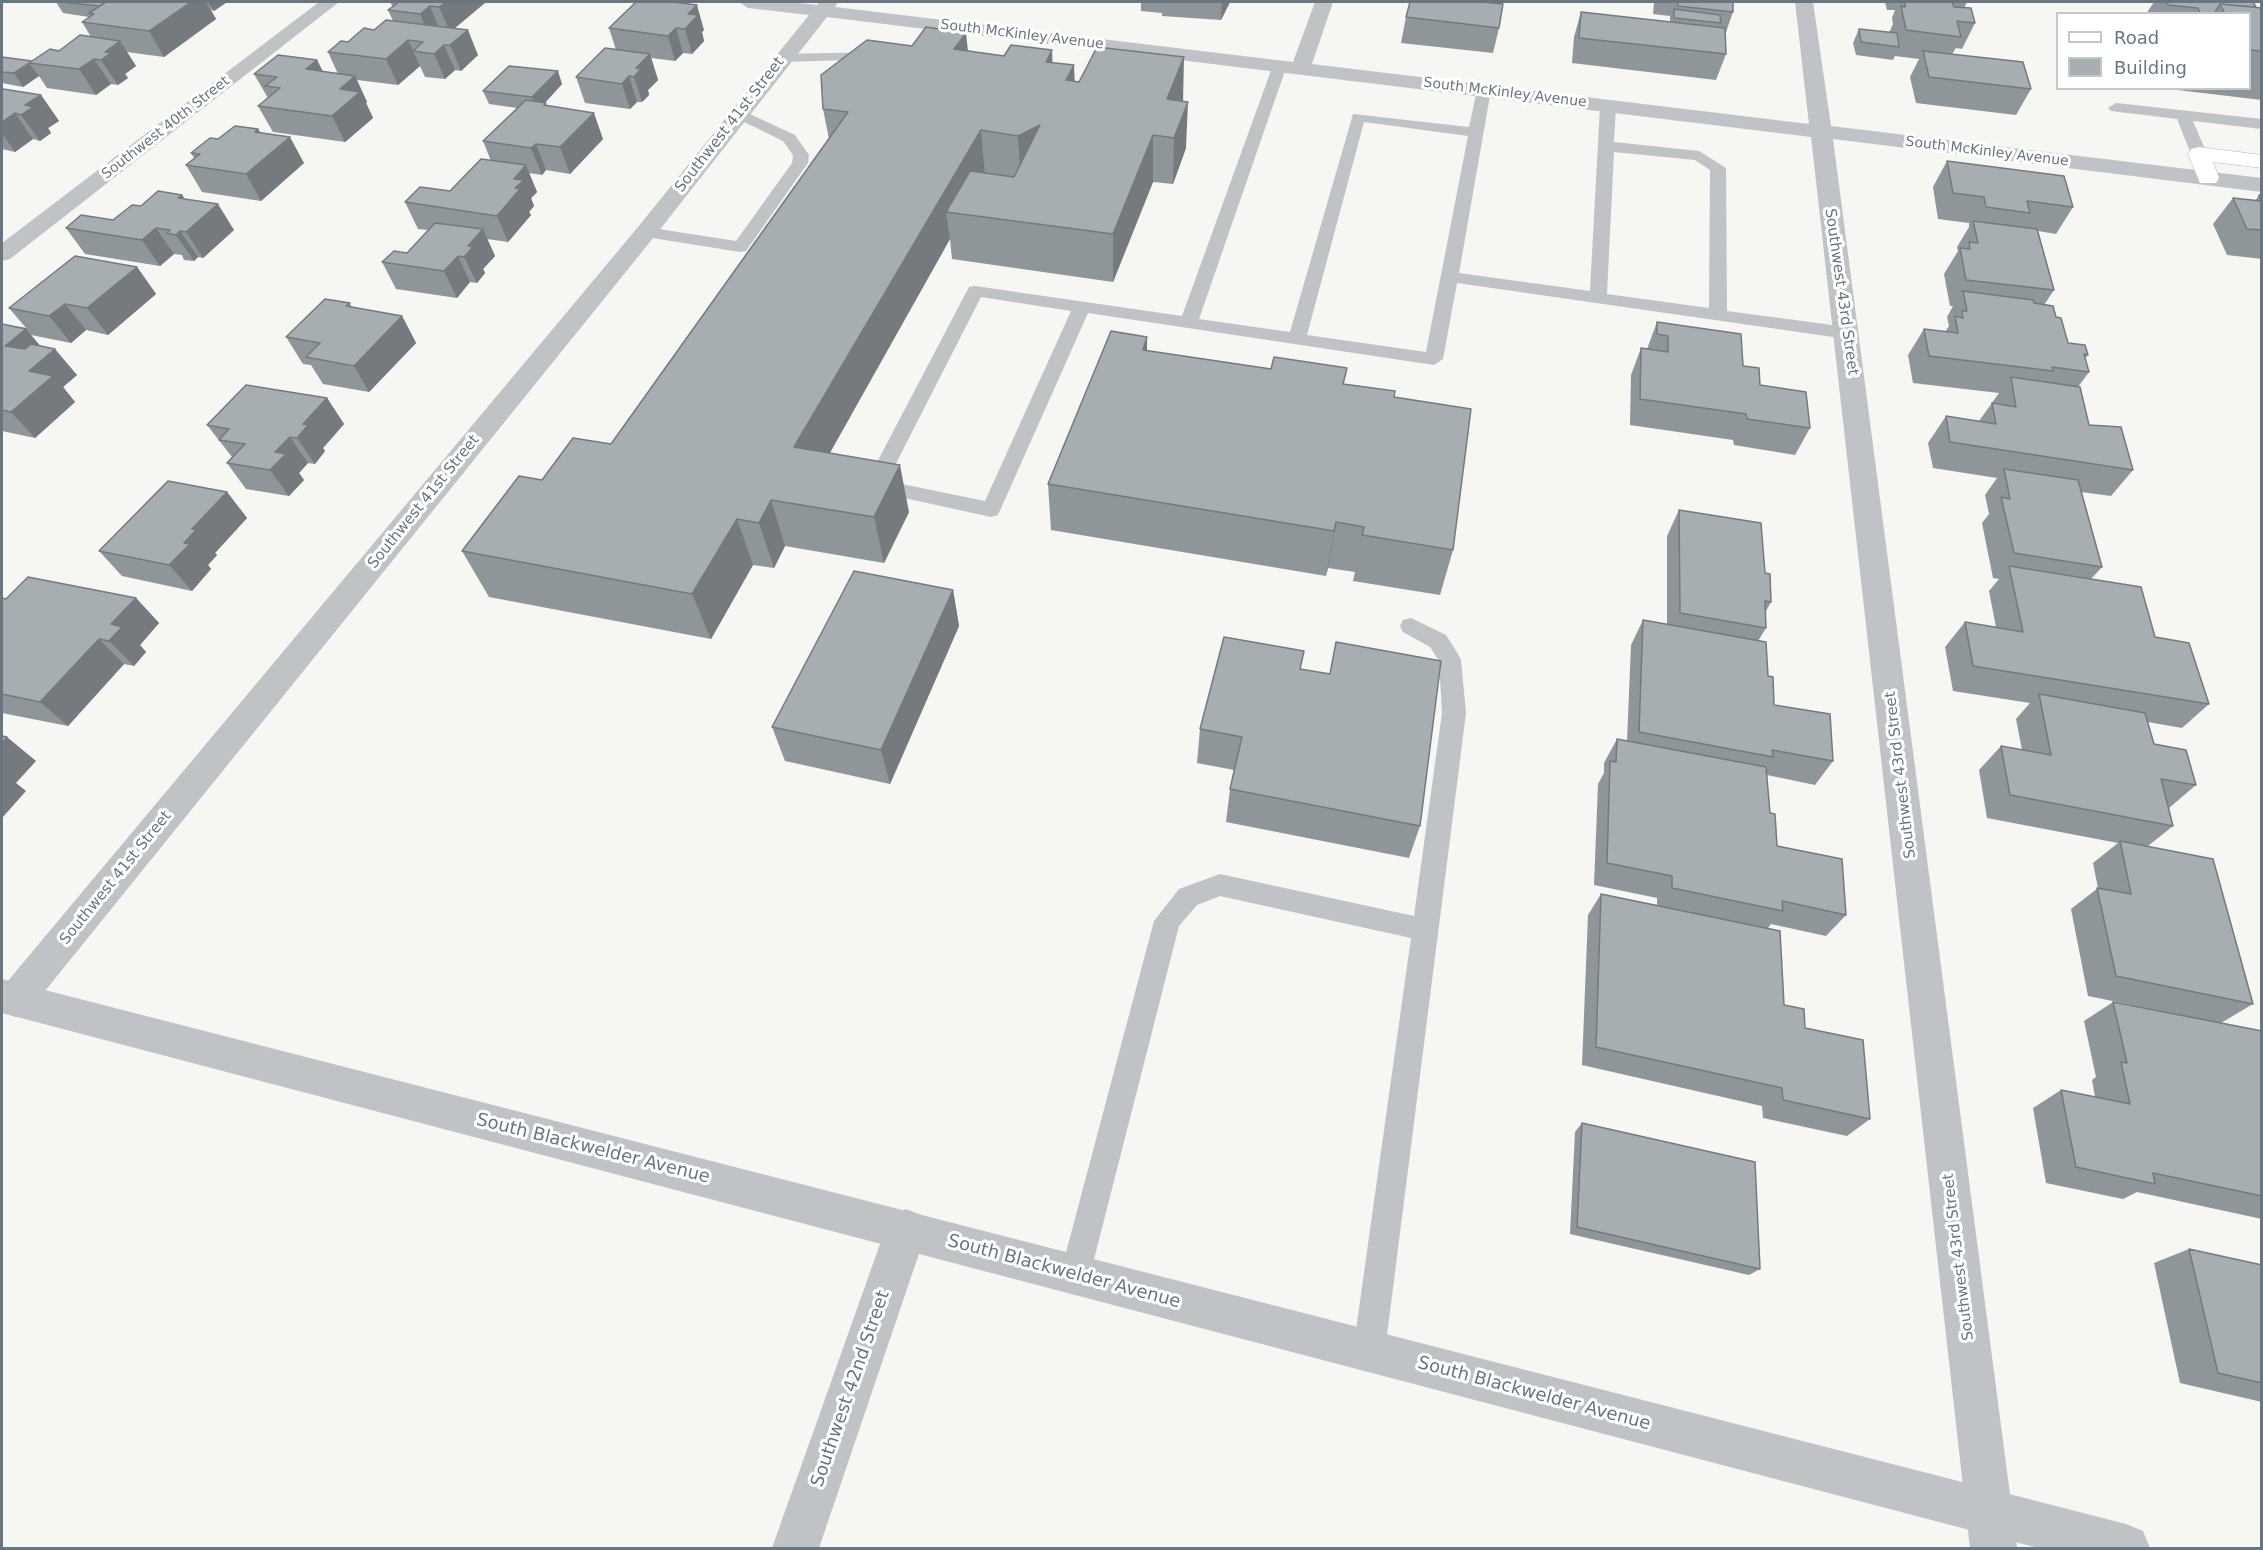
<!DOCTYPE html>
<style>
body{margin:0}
#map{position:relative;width:2263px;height:1550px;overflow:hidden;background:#f6f6f2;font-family:"DejaVu Sans",sans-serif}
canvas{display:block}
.frame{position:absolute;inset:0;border:3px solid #677681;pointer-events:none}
.legend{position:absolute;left:2056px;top:12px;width:195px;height:78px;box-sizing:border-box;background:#fff;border:2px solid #c2c8cd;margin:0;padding:8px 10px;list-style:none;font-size:18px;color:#677681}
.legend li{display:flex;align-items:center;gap:12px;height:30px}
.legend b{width:30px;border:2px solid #c2c8cd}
</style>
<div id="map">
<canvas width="2263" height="1550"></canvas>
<div class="frame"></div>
<ul class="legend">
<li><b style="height:8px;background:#fff"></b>Road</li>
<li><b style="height:16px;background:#a6aeb2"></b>Building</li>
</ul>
</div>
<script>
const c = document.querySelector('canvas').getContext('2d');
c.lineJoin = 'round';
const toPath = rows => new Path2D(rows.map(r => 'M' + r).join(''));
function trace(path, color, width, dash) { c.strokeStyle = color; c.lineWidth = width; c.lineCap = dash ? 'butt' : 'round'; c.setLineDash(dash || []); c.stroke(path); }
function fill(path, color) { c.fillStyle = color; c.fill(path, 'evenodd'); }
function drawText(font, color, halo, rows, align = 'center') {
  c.font = font + ' "DejaVu Sans",sans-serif'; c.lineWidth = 6; c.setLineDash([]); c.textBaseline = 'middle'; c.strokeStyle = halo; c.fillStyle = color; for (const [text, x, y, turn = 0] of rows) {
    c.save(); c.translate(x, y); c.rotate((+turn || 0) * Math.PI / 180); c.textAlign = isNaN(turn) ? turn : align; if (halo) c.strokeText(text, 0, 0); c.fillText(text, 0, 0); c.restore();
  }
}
const service = toPath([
 [879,52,886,56,884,59,783,62,776,58,783,54,879,52],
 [1280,61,1287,65,1199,319,1290,332,1353,114,1469,127,1477,90,1484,86,1491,90,1459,273,1590,291,1600,106,1608,101,1616,106,1614,142,1699,151,1726,168,1727,311,1847,327,1856,333,1847,339,1457,283,1443,359,1434,365,1088,313,998,515,991,517,868,490,865,485,969,287,975,286,1182,316,1273,65,1280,61],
 [1364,122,1468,136,1426,352,1307,335,1364,122],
 [1614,152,1695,160,1710,170,1709,308,1607,294,1614,152],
 [981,297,1071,311,985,501,887,481,981,297],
 [2116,103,2262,119,2262,129,2193,121,2207,154,2199,159,2191,154,2177,119,2111,111,2108,108,2116,103],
 [739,109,795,135,809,155,808,163,746,251,740,252,640,236,638,232,640,228,646,227,736,241,792,163,793,155,783,141,734,117,731,114,734,111,739,109],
 [1411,618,1446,635,1458,654,1461,660,1466,713,1385,1351,1380,1362,1369,1367,1358,1362,1353,1351,1411,938,1220,896,1197,905,1179,926,1090,1275,1086,1286,1075,1290,1064,1286,1060,1275,1154,921,1179,889,1220,874,1414,916,1442,713,1439,661,1430,647,1403,632,1400,626,1403,620,1411,618]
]);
const minor = toPath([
 [319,2,339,2,10,259,2,261,2,243,319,2],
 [739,2,791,2,817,5,819,2,838,2,835,7,1293,62,1315,2,1333,2,1312,64,1809,124,1795,2,1813,2,1831,126,2262,178,2262,192,1833,139,2017,1548,1970,1548,1811,137,827,17,654,237,28,1012,15,1017,2,1012,2,988,638,227,809,15,748,8,739,2],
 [906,1209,921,1215,927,1230,819,1548,772,1548,885,1230,891,1215,906,1209]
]);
const tertiary = toPath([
 [2,979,2126,1524,2143,1531,2150,1548,2038,1548,2,1013,2,979]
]);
const secondary = toPath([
 [2199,147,2262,155,2262,168,2213,162,2219,178,2216,183,2200,183,2188,154,2191,149,2199,147]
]);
const wall = toPath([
 [56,2,227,2,214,11,211,10,216,19,164,57,127,52,136,66,125,74,128,78,118,85,111,84,96,95,47,88,39,76,23,87,2,83,2,57,32,61,91,37,82,22,89,17,63,13],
 [390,2,486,2,455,28,478,55,461,71,455,70,445,79,425,77,420,66,398,85,357,80,367,102,366,103,373,118,345,142,273,132,258,106,268,98,254,74,317,60,323,72,338,74,328,52,393,21,388,10,393,7],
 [636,2,704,30,702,32,704,41,692,54,683,53,675,61,651,58,658,80,648,90,649,95,642,102,637,102,630,109,585,103,576,77,616,50,609,28],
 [1141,2,1230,2,1221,20,1162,16,1162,13,1141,11],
 [1406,2,1483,2,1499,28,1493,53,1401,43,1406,17,1410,3],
 [1654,2,1733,2,1733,12,1725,35,1726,54,1716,80,1572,63,1574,37,1581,12,1670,22,1670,16,1653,14],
 [1885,2,1967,2,1964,8,1975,23,1962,49,1956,48,1952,54,2031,89,2016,115,1916,103,1910,77,1919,59,1895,56,1893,60,1856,55,1853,43,1859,29,1889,33,1893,24,1892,18,1895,10,1887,10],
 [2154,2,2253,2,2256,7,2262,8,2262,100,2160,88,2250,88,2250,14,2146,14],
 [912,46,968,51,1053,62,1075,81,1183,102,1186,148,1173,184,1153,182,1113,282,952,259,950,239,830,453,909,512,884,563,785,546,774,568,753,565,711,639,489,597,462,551,542,480,611,444,829,139,823,109],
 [562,84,545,103,547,106,603,139,570,174,546,170,542,175,529,173,537,192,531,198,534,206,529,212,531,215,508,242,487,239,495,256,483,269,485,273,477,283,470,282,457,298,396,289,382,262,407,253,428,230,418,229,405,202,450,191,491,161,483,141,517,108,489,104,483,91],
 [2,90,41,95,59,121,48,128,51,133,40,141,33,139,15,152,2,149],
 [258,129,260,133,304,163,261,201,202,192,186,165,194,158,191,153,218,139],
 [1947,161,2073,207,2056,234,2038,231,2054,290,2044,305,2056,317,2068,343,2088,355,2085,358,2089,372,2078,387,2089,425,2133,470,2111,496,2081,492,2102,567,2091,579,2155,637,2209,704,2182,728,2148,722,2154,744,2196,785,2169,808,2173,826,2148,846,2253,1004,2221,1023,2262,1031,2262,1219,2137,1192,2123,1199,2046,1183,2033,1108,2061,1090,2095,1097,2092,1080,2096,1077,2084,1021,2113,1002,2181,1015,2088,996,2071,909,2098,888,2093,863,2118,843,1987,818,1979,770,2001,746,2022,750,2016,719,2030,703,1953,691,1945,647,1965,622,1996,627,1989,591,1999,579,1993,578,1982,523,1989,514,1985,495,1997,478,1933,468,1928,443,1946,416,1979,421,1999,393,1913,383,1908,355,1924,329,1945,332,1949,326,1947,317,1953,306,1950,306,1944,274,1958,251,1957,247,1969,227,1969,223,1938,219,1933,187],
 [182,195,185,199,234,230,203,258,198,257,194,261,184,260,182,255,174,254,160,266,85,254,66,228,113,220,141,206],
 [2259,195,2262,196,2262,259,2227,255,2213,224,2233,198,2255,201],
 [137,267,156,294,108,335,86,330,71,343,31,335,40,346,77,375,63,387,75,402,35,438,2,431,2,324,26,328,9,308],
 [350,303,352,308,402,316,416,343,369,392,323,384,311,365,303,364,286,337],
 [1657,322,1743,366,1760,385,1810,428,1795,455,1734,445,1733,440,1630,425,1631,375,1641,348,1647,349],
 [1147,351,1344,384,1394,397,1453,550,1440,595,1353,581,1355,572,1328,568,1326,576,1051,530,1048,484],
 [327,398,344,424,323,448,325,451,315,464,308,463,299,473,304,480,289,496,246,489,227,463,232,457,207,425],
 [227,492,247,518,215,553,217,555,208,565,211,569,192,591,122,576,99,551],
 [1679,510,1765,573,1771,602,1766,611,1766,628,1758,641,1774,705,1833,761,1815,785,1767,775,1770,813,1777,846,1846,915,1826,936,1771,924,1768,928,1784,1005,1805,1028,1870,1119,1847,1136,1763,1118,1762,1106,1582,1065,1588,915,1601,894,1657,905,1657,898,1594,885,1598,784,1604,773,1604,763,1617,739,1627,741,1631,645,1643,620,1667,624,1667,536],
 [953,590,959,626,890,784,785,761,772,727],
 [2,598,6,599,136,598,159,623,140,645,146,652,134,666,124,664,68,726,2,713],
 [1301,669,1420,826,1409,858,1226,822,1230,789,1234,770,1197,763,1200,729],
 [1582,1123,1760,1269,1749,1275,1570,1234,1575,1132],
 [2189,1249,2262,1265,2262,1402,2180,1383,2154,1263]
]);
const shadedWall = toPath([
 [191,2,206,2,216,19,164,57,149,31],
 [208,2,227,2,214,11],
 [446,2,486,2,450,32,439,7],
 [1222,2,1230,2,1221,20],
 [697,5,704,30,702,32,704,41,692,54,685,29,688,14],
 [430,6,440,31,430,39,420,14],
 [676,28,683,53,675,61,668,36],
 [468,30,478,55,461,71,450,45],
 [966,33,971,78,954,49],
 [408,40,420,66,398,85,386,59],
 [120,41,136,66,125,74,128,78,118,85,101,60,105,52],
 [444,45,455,70,445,79,434,54],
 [1052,50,1054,96,1046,62],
 [650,54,658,80,648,90,649,95,642,102,634,77,636,68],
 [1184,57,1183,103,1167,99],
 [94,59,111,84,96,95,79,69],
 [317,60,330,86,306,69],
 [29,63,39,76,23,87,14,73],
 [1074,65,1076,111,1066,80],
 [558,71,562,84,537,111,532,97],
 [355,76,367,102,366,103,373,118,345,142,332,116,340,89],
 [629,76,637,102,630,109,622,84],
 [41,95,59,121,48,128,51,133,40,141,21,115,25,105],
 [1188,102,1186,148,1173,184,1174,138],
 [15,113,33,139,15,152,2,133,2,122],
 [594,113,603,139,570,174,560,147],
 [1040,125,1021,183,1018,136],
 [258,129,272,153,290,137,304,163,261,201,246,174,255,132],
 [981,130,985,176,946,212,950,239,807,493,794,447],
 [1153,135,1153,182,1113,282,1113,234],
 [536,144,546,170,542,175,531,148],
 [526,165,537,192,531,198,534,206,529,212,531,215,508,242,497,216,514,179],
 [182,195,199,221,218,204,234,230,203,258,186,232,178,198],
 [156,228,174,254,160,266,142,240],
 [483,229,495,256,483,269,485,273,477,283,464,257,468,246],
 [180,231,198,257,194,261,176,235],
 [458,256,470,282,457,298,444,271],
 [137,267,156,294,108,335,87,308],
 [65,304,86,330,71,343,49,316],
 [402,316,416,343,369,392,354,366],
 [26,329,48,355,5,346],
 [1147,337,1147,384,1143,350],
 [55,349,77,375,63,387,75,402,35,438,11,412,29,371],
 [327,398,344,424,323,448,325,451,315,464,297,438,303,424],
 [290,437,308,463,299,473,304,480,289,496,270,470,275,452],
 [900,465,909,512,884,563,874,517],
 [227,492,247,518,215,553,217,555,208,565,211,569,192,591,169,565,192,529],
 [771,500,785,546,774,568,759,523],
 [737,519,753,565,711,639,692,594],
 [1336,522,1328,568,1326,576,1334,531],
 [953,590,959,626,890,784,881,750],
 [136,598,159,623,140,645,146,652,134,666,109,641,111,624],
 [99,639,124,664,68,726,40,702],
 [7,737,36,761,16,783,26,791,2,818,2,743]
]);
const building = toPath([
 [62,2,106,2,99,6,62,2],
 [106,2,191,2,149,31,82,22,94,14,89,13,106,2],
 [398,2,446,2,439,7,430,6,420,14,388,10,399,2,398,2],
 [636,2,673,2,697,5,688,14,698,15,685,29,676,28,668,36,609,28,636,2],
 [1410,2,1483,2,1503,4,1499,28,1406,17,1410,2],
 [1678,2,1733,2,1733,12,1678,6,1678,2],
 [1905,2,1952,2,1954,7,1971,8,1975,23,1957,21,1961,37,1906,30,1901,6,1905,7,1905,2],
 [2167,2,2253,2,2256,7,2220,4,2214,14,2200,14,2198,8,2168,5,2167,2],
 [2220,4,2262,8,2262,51,2250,50,2250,14,2225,14,2220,4],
 [1674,9,1720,15,1721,23,1674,18,1674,9],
 [1581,12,1725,28,1726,54,1579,38,1581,12],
 [386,20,468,30,450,45,444,45,434,54,413,51,423,42,408,40,386,59,328,52,341,41,348,42,364,28,374,30,386,20],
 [926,27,966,33,954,49,1004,56,1011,45,1052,50,1046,62,1074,65,1066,80,1079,82,1097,47,1184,57,1167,99,1188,102,1174,138,1153,135,1113,234,946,212,970,171,1014,177,1040,125,1018,136,981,130,794,447,900,465,874,517,771,500,759,523,737,519,692,594,462,551,519,476,542,480,573,438,611,444,848,112,823,109,821,75,867,40,912,46,926,27],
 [1859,29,1897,33,1899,47,1861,42,1859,29],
 [80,35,120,41,105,52,111,53,101,60,94,59,79,69,29,63,50,49,59,51,80,35],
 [605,48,650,54,636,68,641,69,634,77,629,76,622,84,576,77,605,48],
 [1923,51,2023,62,2031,89,1929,77,1923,51],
 [278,55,317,60,306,69,355,76,340,89,360,92,332,116,258,106,280,88,265,86,277,77,254,74,278,55],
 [2,57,32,61,14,73,2,72,2,57],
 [509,66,558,71,532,97,483,91,509,66],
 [3,89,41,95,25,105,33,107,21,115,15,113,2,122,2,90,3,89],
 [526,100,546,103,544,105,594,113,560,147,536,144,531,148,483,141,526,100],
 [235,126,258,129,255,132,290,137,246,174,186,165,200,154,191,153,210,138,218,139,235,126],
 [481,159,526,165,514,179,524,180,515,188,520,189,497,216,405,202,420,187,450,191,481,159],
 [1947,161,2064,176,2073,207,2027,201,2030,213,1986,207,1984,197,1953,193,1947,161],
 [158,191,182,195,178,198,218,204,186,232,180,231,176,235,167,233,170,230,156,228,142,240,66,228,81,215,113,220,132,205,141,206,158,191],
 [2259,195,2262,196,2262,230,2247,229,2233,198,2261,201,2259,195],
 [1973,221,2037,229,2054,290,1966,280,1960,248,1970,249,1969,242,1978,243,1973,221],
 [435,223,483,229,468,246,473,247,464,257,458,256,444,271,382,262,394,251,407,253,435,223],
 [75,256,137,267,87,308,65,304,49,316,9,308,75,256],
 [1963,291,2033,300,2034,303,2053,306,2056,317,2061,318,2068,343,2085,345,2088,355,2084,354,2089,372,2052,367,2053,371,1929,356,1924,329,1958,333,1955,316,1963,318,1962,311,1967,311,1963,291],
 [325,299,350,303,346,306,402,316,354,366,306,357,320,343,286,337,325,299],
 [1657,322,1741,334,1743,366,1759,368,1760,385,1806,392,1810,428,1747,419,1746,414,1640,399,1641,348,1668,352,1668,336,1657,334,1657,322],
 [2,324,26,329,5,346,25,349,31,344,55,349,29,371,53,376,11,412,2,410,2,324],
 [1111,331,1147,337,1143,350,1271,369,1274,357,1347,368,1343,384,1395,391,1394,397,1471,409,1453,550,1362,535,1364,527,1336,522,1334,531,1048,484,1111,331],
 [2011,377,2080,387,2089,425,2121,427,2133,470,1950,442,1946,416,1996,424,1992,403,2016,407,2011,377],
 [246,385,327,398,303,424,308,425,297,438,290,437,275,452,286,454,270,470,227,463,245,444,219,440,229,429,207,425,246,385],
 [2004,469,2078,480,2102,567,2014,553,2001,497,2010,499,2004,469],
 [168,481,227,492,192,529,196,530,184,543,190,544,169,565,99,551,168,481],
 [1679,510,1761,523,1765,573,1770,574,1771,602,1765,601,1766,628,1680,613,1679,510],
 [2009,566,2141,587,2155,637,2189,643,2209,704,1973,666,1965,622,2023,632,2009,566],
 [854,571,953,590,881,750,772,727,854,571],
 [28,577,136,598,111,624,122,627,109,641,99,639,40,702,2,694,2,598,6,599,28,577],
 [1643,620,1766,642,1768,676,1773,677,1774,705,1830,714,1833,761,1772,750,1773,757,1639,732,1643,620],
 [1224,637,1304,651,1300,669,1330,674,1336,642,1441,661,1420,826,1230,789,1242,737,1200,729,1224,637],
 [2039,694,2145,713,2154,744,2186,750,2196,785,2161,779,2173,826,2010,795,2001,746,2051,755,2039,694],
 [2,736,7,737,2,743,2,736],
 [1617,739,1766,767,1770,813,1775,814,1777,846,1842,859,1846,915,1782,901,1783,911,1672,888,1672,876,1607,863,1610,761,1616,762,1617,739],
 [2120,841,2213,859,2253,1004,2116,976,2097,888,2131,894,2120,841],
 [1601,894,1780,931,1784,1005,1804,1009,1805,1028,1863,1040,1870,1119,1783,1100,1782,1088,1596,1047,1601,894],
 [2113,1002,2262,1031,2262,1196,2153,1173,2155,1184,2076,1167,2061,1090,2130,1104,2121,1062,2127,1063,2113,1002],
 [1582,1123,1755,1162,1760,1269,1577,1227,1582,1123],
 [2189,1249,2262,1265,2262,1383,2218,1373,2189,1249]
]);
const farStreetnames = [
 ["South McKinley Avenue",1022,35,7],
 ["South McKinley Avenue",1505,93,7],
 ["Southwest 40th Street",166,128,-38],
 ["South McKinley Avenue",1987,152,7]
];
const streetNames = [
 ["Southwest 41st Street",730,125,-52],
 ["Southwest 43rd Street",1841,292,82],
 ["Southwest 41st Street",424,502,-51],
 ["Southwest 43rd Street",1901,775,-97],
 ["Southwest 41st Street",116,878,-51],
 ["Southwest 43rd Street",1959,1257,-97]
];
const nearStreetnames = [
 ["South Blackwelder Avenue",593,1149,14],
 ["South Blackwelder Avenue",1064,1272,15],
 ["Southwest 42nd Street",851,1389,-71],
 ["South Blackwelder Avenue",1534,1394,15]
];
trace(secondary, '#b2b7ba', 1);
fill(service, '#bfc3c6');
fill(minor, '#bfc3c6');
fill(tertiary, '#bfc3c6');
fill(secondary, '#fff');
fill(wall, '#8f9699');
fill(shadedWall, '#747a7d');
fill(building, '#a6aeb2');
trace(building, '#747a7d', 1.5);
drawText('14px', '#677681', '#fff', farStreetnames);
drawText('15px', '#677681', '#fff', streetNames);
drawText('18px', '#677681', '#fff', nearStreetnames);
</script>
